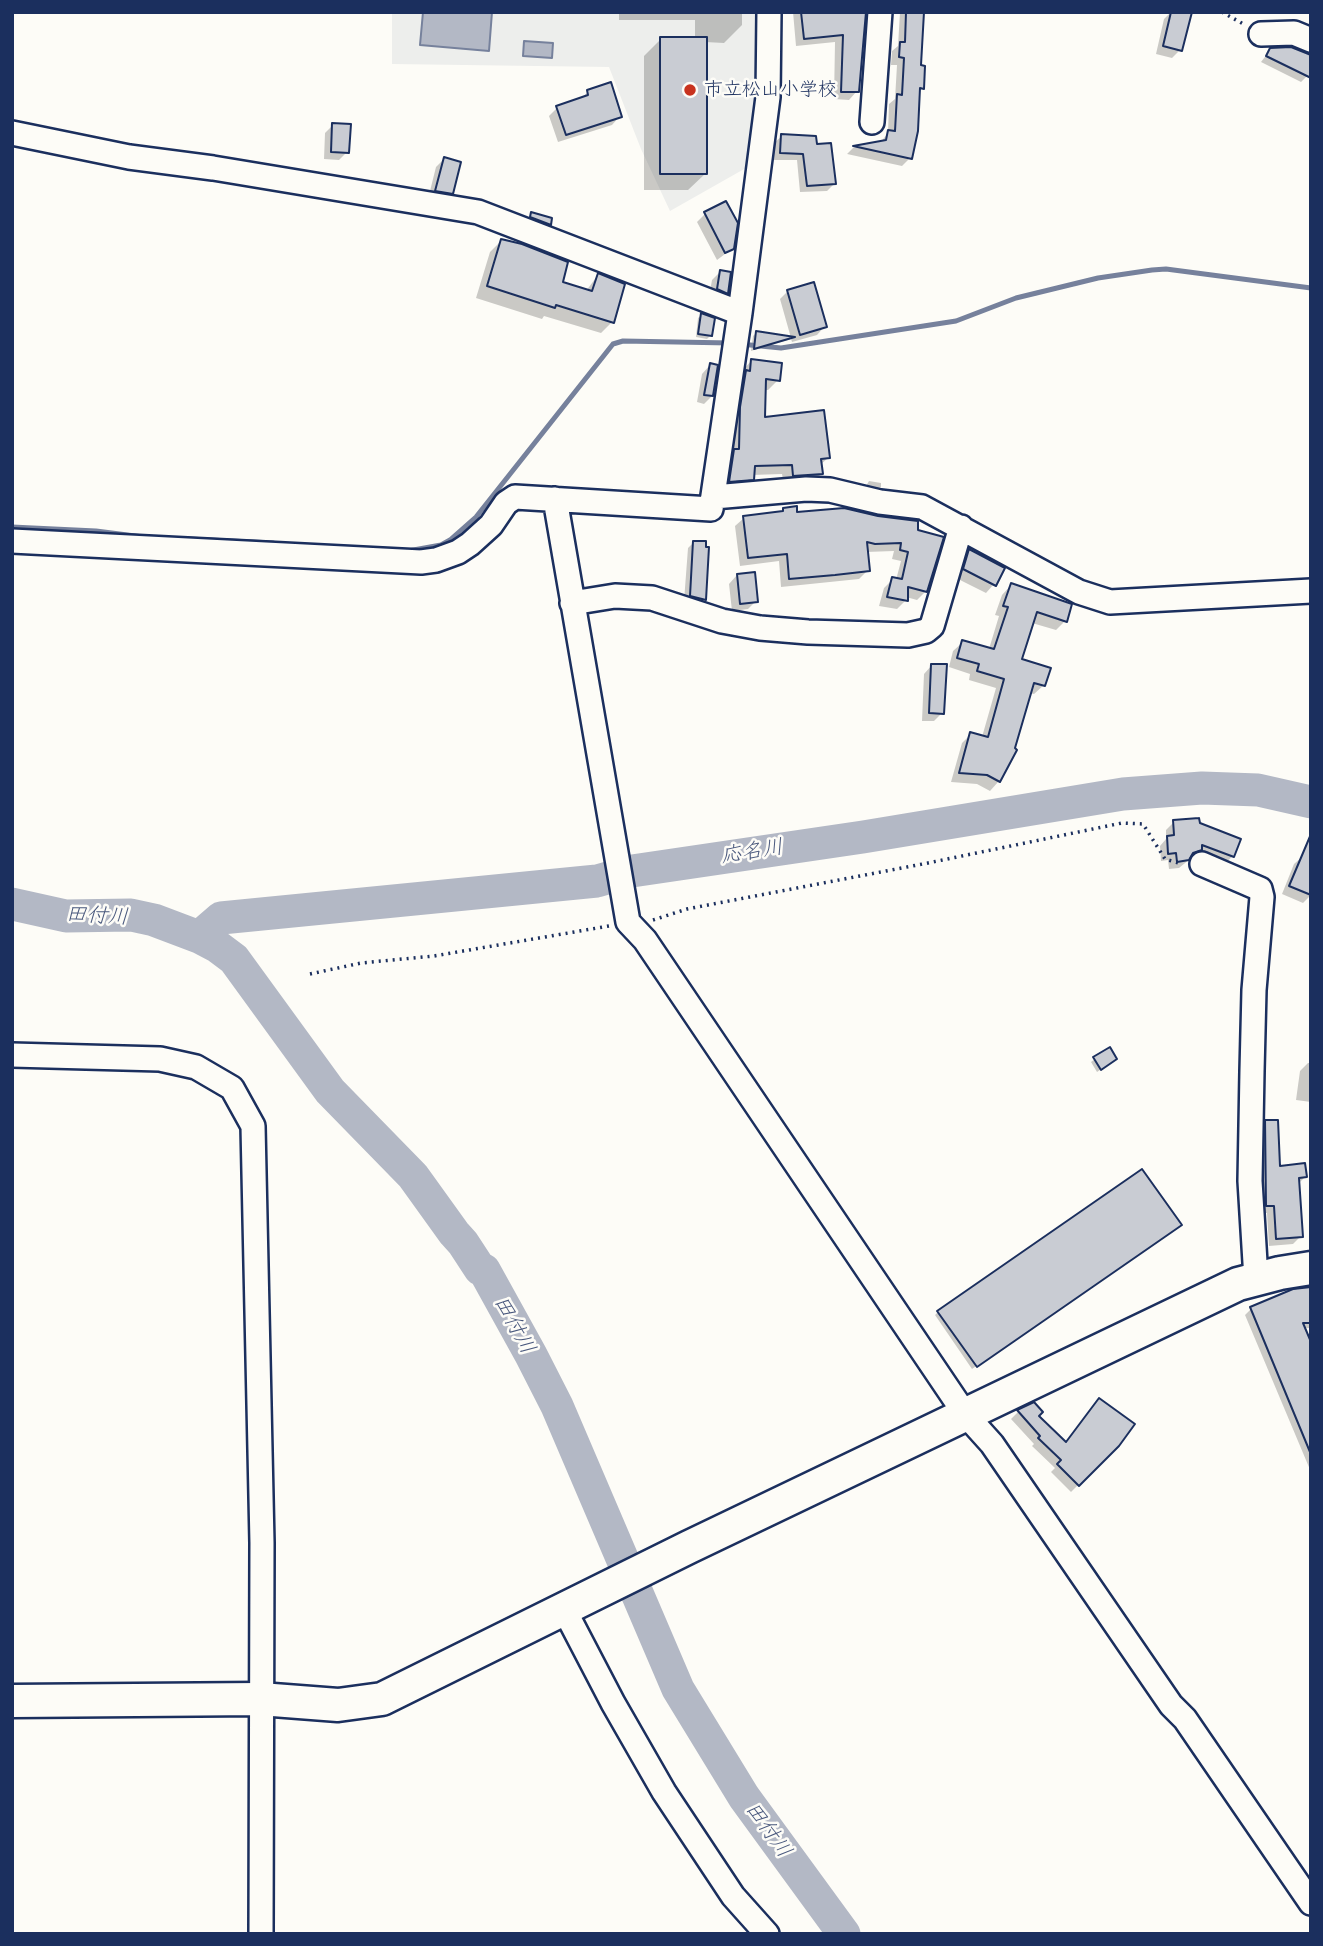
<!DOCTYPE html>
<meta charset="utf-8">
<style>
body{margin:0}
#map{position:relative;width:1323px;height:1946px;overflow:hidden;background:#fdfcf7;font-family:"Playpen Sans",sans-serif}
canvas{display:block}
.frame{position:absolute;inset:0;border:14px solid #1b2f5e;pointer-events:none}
</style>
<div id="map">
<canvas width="1323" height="1946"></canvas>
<div class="frame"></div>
</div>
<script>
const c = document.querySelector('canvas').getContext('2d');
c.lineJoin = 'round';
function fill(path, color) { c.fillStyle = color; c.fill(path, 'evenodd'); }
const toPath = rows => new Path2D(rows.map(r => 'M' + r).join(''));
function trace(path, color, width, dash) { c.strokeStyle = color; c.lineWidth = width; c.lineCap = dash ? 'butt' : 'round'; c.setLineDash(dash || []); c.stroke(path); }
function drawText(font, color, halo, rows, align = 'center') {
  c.font = font + ' "Playpen Sans","Klee One",sans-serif'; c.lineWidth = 5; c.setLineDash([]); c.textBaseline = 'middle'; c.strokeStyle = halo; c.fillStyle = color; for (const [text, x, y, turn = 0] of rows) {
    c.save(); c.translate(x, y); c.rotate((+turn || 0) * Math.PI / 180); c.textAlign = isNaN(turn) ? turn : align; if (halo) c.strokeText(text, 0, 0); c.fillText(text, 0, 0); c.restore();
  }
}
const built = toPath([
 [392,12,759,12,762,113,753,164,670,211,641,149,609,67,392,64]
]);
const water = toPath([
 [423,12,492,12,489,51,420,45,423,12],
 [524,41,553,43,552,58,523,56,524,41]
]);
const shadow = toPath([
 [619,12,742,12,742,25,724,43,705,42,706,173,688,190,644,190,644,56,661,39,695,39,695,20,619,20],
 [793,12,864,12,857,91,849,100,834,99,835,42,796,46],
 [900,12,922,12,919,67,922,88,919,91,910,158,902,166,847,154,853,148,880,143,888,133,889,104,895,99,897,65,891,65,892,51,898,46],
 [1171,12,1180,50,1172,58,1156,54,1164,19],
 [1271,49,1307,76,1301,82,1261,62],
 [588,92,620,116,612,125,558,142,549,116,557,108,579,100],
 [333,125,347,152,339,160,324,159,325,133],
 [782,136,815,146,834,184,827,191,800,192,797,160,774,160,774,143],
 [444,159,451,193,443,201,428,199,436,167],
 [725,203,733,248,717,260,697,222,705,214],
 [532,214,549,224,546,228,527,221],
 [501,241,560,283,586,291,598,275,612,322,601,333,544,316,542,319,476,298,490,252],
 [720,272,727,293,719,301,709,297,712,280],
 [788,291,825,326,817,335,792,342,791,339,751,351,753,336,756,333,791,338,780,299],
 [702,315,711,335,707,339,696,337,698,318],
 [752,360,778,380,768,390,764,390,763,419,828,458,820,465,821,474,811,484,784,486,782,474,752,475,752,479,742,489,720,491,742,371],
 [710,365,712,396,704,404,697,402,702,374],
 [869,481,881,483,881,487,877,491,865,488],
 [783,509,796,514,878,518,916,522,926,591,917,600,906,597,906,600,897,609,879,606,884,588,893,579,896,580,901,561,892,559,894,551,866,552,868,570,859,579,781,587,779,561,740,566,735,526,744,518,780,513],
 [694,542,707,549,703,600,697,606,684,601,688,548],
 [970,551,994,584,986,593,956,578,962,559],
 [737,575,756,601,748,609,732,611,729,584],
 [1011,585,1065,621,1056,630,1032,623,1020,661,1044,685,1034,694,1029,693,999,781,990,791,977,784,951,782,962,743,971,734,982,737,996,688,969,680,970,674,949,667,953,651,963,642,989,649,999,616,995,615,1002,595],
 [932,665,942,713,934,721,922,721,924,674],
 [1174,822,1198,824,1233,856,1224,864,1196,854,1179,868,1169,869,1168,860,1161,861,1160,846,1166,839,1166,830],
 [1303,856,1311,859,1311,895,1303,903,1282,894,1294,864],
 [1095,1059,1112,1062,1097,1072,1091,1062],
 [1308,1063,1311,1063,1311,1102,1296,1100,1300,1071],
 [1266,1122,1278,1168,1305,1177,1297,1185,1301,1236,1293,1244,1269,1246,1267,1213,1258,1213,1258,1130],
 [1176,1228,972,1369,935,1315,938,1312],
 [1311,1288,1311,1328,1303,1328,1311,1346,1311,1472,1245,1315,1251,1309],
 [1099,1400,1118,1445,1071,1492,1051,1472,1055,1468,1032,1446,1034,1444,1011,1419,1018,1412,1033,1404,1037,1416,1065,1443]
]);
const stream = toPath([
 [740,344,781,348,956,321,1016,298,1098,278,1152,270,1166,269,1311,288],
 [12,527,96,531,143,537],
 [188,539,273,543],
 [408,551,441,545,450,540,476,517,613,344,623,341,730,343]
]);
const river = toPath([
 [12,904,66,916,131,915,154,920,199,937,218,947,234,959,330,1091,413,1176,454,1233,463,1243,480,1269,484,1270,531,1355,557,1406,678,1689,744,1797,844,1934],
 [199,937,221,918,597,881,632,871,863,837,1123,794,1202,788,1258,790,1311,802]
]);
const building = toPath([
 [801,12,866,12,859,92,841,92,843,35,804,39,801,12],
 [906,12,924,12,921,65,925,66,924,89,920,88,918,131,912,159,853,146,886,140,888,130,895,131,897,94,902,95,904,58,899,57,900,42,905,42,906,12],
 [1171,12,1192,12,1182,51,1163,46,1171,12],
 [660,37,707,37,707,174,660,174,660,37],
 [1291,47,1311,55,1311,78,1266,56,1270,48,1291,47],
 [611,82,622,117,566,135,556,106,588,95,587,90,611,82],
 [332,123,351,124,349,153,331,152,332,123],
 [781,134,816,136,817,144,831,143,836,184,807,186,803,154,780,153,781,134],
 [444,157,461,162,453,194,435,191,444,157],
 [726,201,738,223,734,249,725,253,704,212,726,201],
 [531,212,552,218,551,225,530,217,531,212],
 [501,239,522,244,568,262,563,282,592,291,598,273,625,284,614,323,556,305,555,308,487,286,501,239],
 [720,270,731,272,728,294,717,289,720,270],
 [814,282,827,327,800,335,787,290,814,282],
 [701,313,715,318,712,336,698,334,701,313],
 [756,331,795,337,754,349,756,331],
 [751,359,782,363,780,381,766,379,765,417,824,410,830,458,821,459,823,474,793,476,792,465,755,466,754,480,729,482,734,449,739,449,740,407,746,370,750,371,751,359],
 [710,363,718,365,713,396,704,395,710,363],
 [797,506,797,512,844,508,878,516,918,521,918,530,944,537,927,592,908,587,908,601,887,597,892,577,902,579,908,552,900,550,901,543,875,544,867,542,870,571,835,575,789,579,787,554,748,558,743,516,783,511,783,508,797,506],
 [693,541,706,541,706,547,709,547,706,600,690,596,693,541],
 [969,549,1005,568,996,586,963,569,969,549],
 [755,572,758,602,740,604,737,574,755,572],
 [1011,583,1072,604,1067,622,1037,612,1022,659,1051,668,1045,686,1034,683,1015,748,1017,750,1000,782,987,775,959,773,970,732,988,737,1004,679,977,671,979,664,957,658,962,640,994,649,1008,607,1003,606,1011,583],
 [931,664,947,664,944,714,929,713,931,664],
 [1199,818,1200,823,1241,839,1234,857,1202,845,1202,850,1193,853,1189,860,1177,862,1176,853,1168,854,1167,836,1174,835,1173,820,1199,818],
 [1311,834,1311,895,1289,886,1311,834],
 [1110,1047,1117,1059,1101,1070,1093,1057,1110,1047],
 [1265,1120,1278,1120,1280,1166,1305,1163,1307,1177,1299,1178,1303,1237,1276,1239,1274,1206,1266,1206,1265,1120],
 [1142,1169,1182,1225,977,1367,937,1311,1142,1169],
 [1311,1287,1311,1323,1303,1323,1311,1342,1310,1452,1250,1307,1293,1289,1311,1287],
 [1099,1398,1135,1424,1119,1446,1079,1486,1057,1464,1061,1460,1038,1438,1040,1436,1017,1410,1034,1402,1043,1412,1039,1416,1066,1442,1099,1398]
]);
const path = toPath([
 [1222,12,1245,25],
 [653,920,687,909,928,863,1122,823,1143,824,1165,859,1182,864],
 [310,974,361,963,434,956,609,926]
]);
const street = toPath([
 [1261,34,1294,33,1311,40],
 [872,122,880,12],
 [12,133,129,157,213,168,478,212,740,313],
 [714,497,806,489,830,490,880,502,922,507,1079,592,1110,602,1311,591],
 [555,499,628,922,645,940,965,1414,992,1444,1171,1705,1185,1719,1311,1903],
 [12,541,421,562,436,560,458,552,470,544,491,525,506,503,515,497,711,509,740,313,768,97,769,12],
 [572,603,615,596,652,598,722,621,760,628,808,632,908,635,926,631,932,626,961,527],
 [1202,864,1260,889,1262,897,1254,990,1252,1071,1250,1181,1256,1279],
 [12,1055,160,1059,196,1067,232,1088,253,1126,262,1543,261,1934],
 [564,1609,613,1703,664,1792,733,1896,767,1934]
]);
const secondary = toPath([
 [12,1701,260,1699,338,1705,382,1699,689,1547,1238,1284,1280,1273,1311,1268]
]);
const markers = [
 [690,90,7,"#c8321e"]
];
const poiNames = [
 ["市立松山小学校",704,90]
];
const waterNames = [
 ["応名川",752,852,-9],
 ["田付川",97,916,3],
 ["田付川",514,1325,61],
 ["田付川",768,1830,54]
];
fill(built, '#edeeec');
fill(water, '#b3b8c5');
trace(water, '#76819c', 2);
fill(shadow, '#0003');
trace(stream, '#76819c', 5);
trace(river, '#b3b8c5', 33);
fill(building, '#c9ccd3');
trace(building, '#1b2f5e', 2);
trace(street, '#1b2f5e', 28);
trace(secondary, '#1b2f5e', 37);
trace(path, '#1b2f5e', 3.5, [2, 5]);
trace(street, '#fdfcf7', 23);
trace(secondary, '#fdfcf7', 32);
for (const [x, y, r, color] of markers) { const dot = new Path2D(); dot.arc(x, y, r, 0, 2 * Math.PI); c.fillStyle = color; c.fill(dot); trace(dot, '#fdfcf7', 2.5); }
drawText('19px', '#1b2f5e', '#fdfcf7', poiNames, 'left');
drawText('italic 21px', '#49587d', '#fdfcf7', waterNames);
</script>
